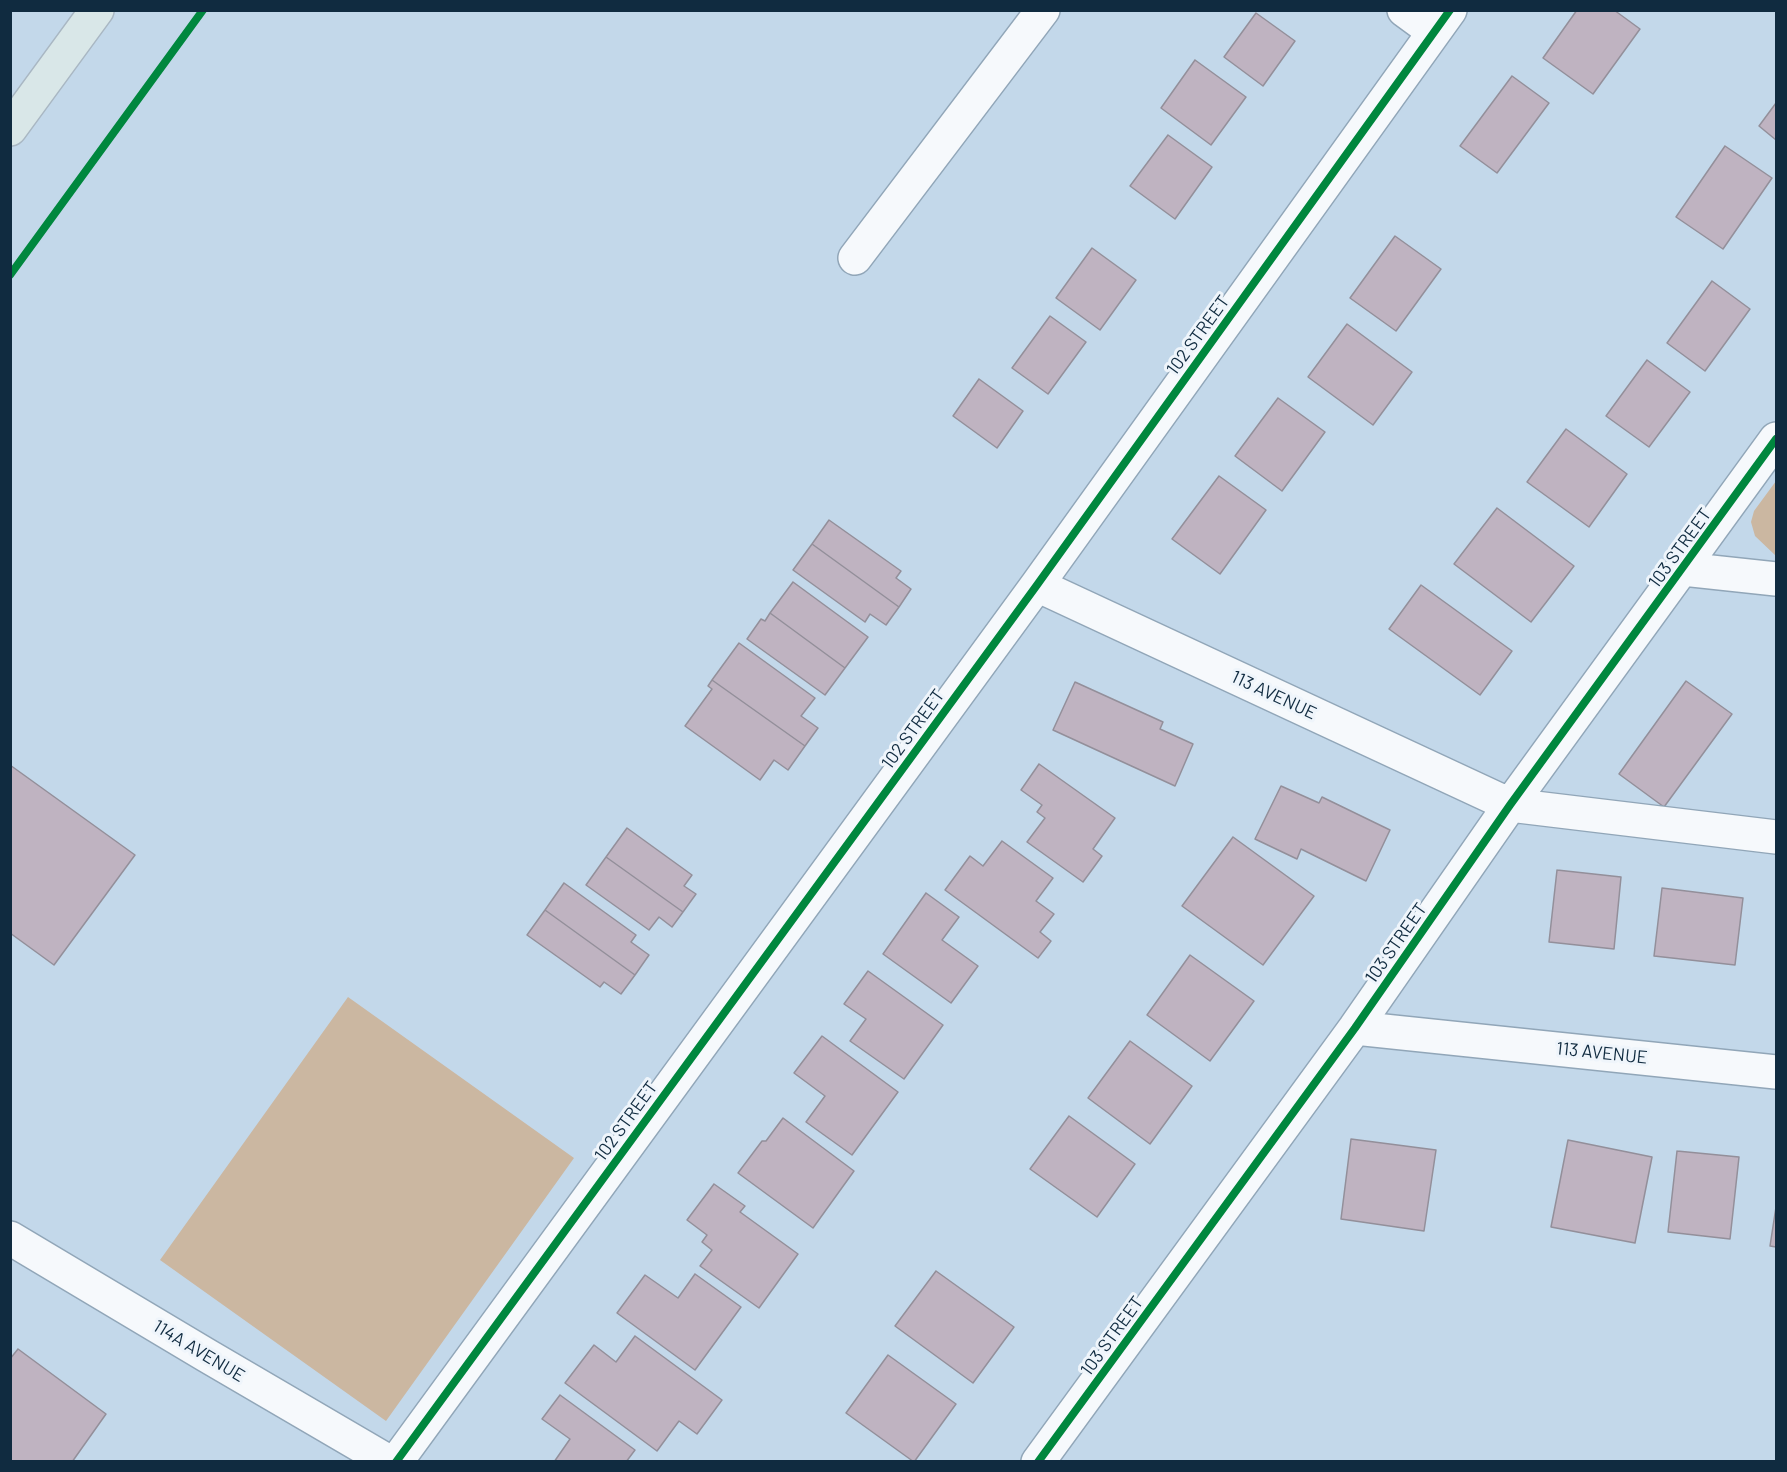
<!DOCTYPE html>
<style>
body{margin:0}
#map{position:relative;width:1787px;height:1472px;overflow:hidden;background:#c3d8ea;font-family:Barlow,sans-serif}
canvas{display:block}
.frame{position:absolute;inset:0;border:12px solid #102b40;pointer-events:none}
</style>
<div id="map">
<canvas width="1787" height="1472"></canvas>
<div class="frame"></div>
</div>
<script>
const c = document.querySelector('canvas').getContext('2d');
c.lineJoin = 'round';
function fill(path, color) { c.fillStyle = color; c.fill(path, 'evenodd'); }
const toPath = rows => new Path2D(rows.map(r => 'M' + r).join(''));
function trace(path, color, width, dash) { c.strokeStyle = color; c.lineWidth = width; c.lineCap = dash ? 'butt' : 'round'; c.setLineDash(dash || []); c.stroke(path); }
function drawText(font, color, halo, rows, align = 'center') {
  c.font = font + ' Barlow,sans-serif'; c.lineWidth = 6; c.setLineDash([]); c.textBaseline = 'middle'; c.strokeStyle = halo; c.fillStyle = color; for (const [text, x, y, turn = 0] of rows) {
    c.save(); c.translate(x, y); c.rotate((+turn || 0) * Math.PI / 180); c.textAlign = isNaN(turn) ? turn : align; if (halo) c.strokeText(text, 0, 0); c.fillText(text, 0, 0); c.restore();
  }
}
const green = toPath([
 [1776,481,1776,556,1755,536,1751,522,1754,511],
 [348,997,574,1158,386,1421,160,1260]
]);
const building = toPath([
 [1577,10,1614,10,1640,29,1593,94,1543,58,1577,10],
 [1256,13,1295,41,1263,86,1224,57,1256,13],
 [1195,60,1246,97,1211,145,1161,108,1195,60],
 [1512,76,1549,103,1497,173,1460,146,1512,76],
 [1776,103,1776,140,1759,126,1776,103],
 [1168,135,1212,167,1175,219,1130,186,1168,135],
 [1725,146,1772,178,1723,249,1676,217,1725,146],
 [1395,236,1441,269,1396,331,1350,298,1395,236],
 [1092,248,1136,280,1100,330,1056,298,1092,248],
 [1712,281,1750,309,1705,371,1667,343,1712,281],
 [1050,316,1086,342,1048,394,1012,368,1050,316],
 [1347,324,1412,372,1373,425,1308,377,1347,324],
 [1647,360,1690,392,1649,447,1606,416,1647,360],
 [979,379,1023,411,997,448,953,416,979,379],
 [1278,398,1325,432,1282,491,1235,456,1278,398],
 [1566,429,1627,474,1589,527,1527,482,1566,429],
 [1219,476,1266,510,1220,574,1172,539,1219,476],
 [1497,508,1574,566,1531,622,1454,564,1497,508],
 [829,520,901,571,896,578,911,589,899,607,812,544,829,520],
 [812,544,899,607,886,625,870,614,865,622,793,570,812,544],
 [793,582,868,637,845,668,770,613,793,582],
 [1421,585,1512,651,1480,695,1389,629,1421,585],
 [770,613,845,668,825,695,747,639,761,619,765,621,770,613],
 [739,643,815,698,801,716,818,728,805,746,712,680,739,643],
 [712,680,805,746,788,770,774,760,760,780,685,726,712,689,708,686,712,680],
 [1686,681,1732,714,1664,807,1619,774,1686,681],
 [1075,682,1163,722,1160,729,1193,744,1175,786,1053,730,1075,682],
 [1039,764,1115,818,1093,849,1102,856,1083,882,1027,842,1045,818,1037,812,1042,805,1021,790,1039,764],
 [10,765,135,855,54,965,10,933,10,765],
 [1281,786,1319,803,1322,797,1390,830,1366,881,1301,849,1297,859,1255,839,1281,786],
 [627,828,692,875,684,886,696,894,683,912,606,857,627,828],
 [1233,837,1314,896,1263,965,1182,906,1233,837],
 [1002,841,1053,878,1036,901,1054,914,1040,932,1051,941,1038,958,945,890,970,856,983,866,1002,841],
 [606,857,683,912,672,927,659,917,649,930,586,885,606,857],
 [1557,870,1621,877,1614,949,1549,942,1557,870],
 [564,883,636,935,631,942,649,955,635,975,545,910,564,883],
 [1662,888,1743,898,1735,965,1654,956,1662,888],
 [926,893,959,917,942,940,978,966,951,1003,883,954,926,893],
 [545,910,635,975,621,994,604,982,600,987,527,935,545,910],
 [1190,955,1254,1001,1210,1061,1147,1015,1190,955],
 [868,971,943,1025,904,1079,850,1041,866,1019,844,1004,868,971],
 [822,1036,898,1092,852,1155,806,1122,825,1096,794,1073,822,1036],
 [1130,1041,1192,1086,1150,1144,1088,1098,1130,1041],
 [1069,1116,1135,1164,1097,1217,1030,1169,1069,1116],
 [783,1118,854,1171,813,1228,738,1173,762,1141,766,1141,783,1118],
 [1351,1139,1436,1150,1424,1231,1341,1219,1351,1139],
 [1568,1140,1652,1157,1635,1243,1551,1227,1568,1140],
 [1677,1151,1739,1157,1730,1239,1668,1232,1677,1151],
 [714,1184,745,1206,740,1212,798,1254,759,1308,700,1266,712,1250,702,1242,707,1235,687,1220,714,1184],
 [1776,1207,1776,1247,1770,1246,1776,1207],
 [936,1271,1014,1327,973,1383,895,1326,936,1271],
 [695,1274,741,1307,695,1370,617,1313,645,1275,678,1298,695,1274],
 [635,1336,722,1400,697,1434,679,1421,657,1451,565,1383,594,1345,616,1362,635,1336],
 [18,1349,106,1414,72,1462,10,1462,10,1359,18,1349],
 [888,1355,956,1404,914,1462,846,1413,888,1355],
 [560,1395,635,1450,626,1462,554,1462,570,1439,542,1419,560,1395]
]);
const minor = toPath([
 [1404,10,1434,32],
 [855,258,1043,10],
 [1683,569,1776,579],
 [1037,585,1510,805,1776,837],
 [1355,1028,1776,1072],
 [10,1238,206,1355,389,1462],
 [396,1462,1037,585,1450,10],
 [1038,1462,1355,1028,1510,805,1776,439]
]);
const major = toPath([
 [10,129,97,10]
]);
const cycleway = toPath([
 [10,275,203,10],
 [396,1462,1037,585,1450,10],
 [1038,1462,1355,1028,1510,805,1776,439]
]);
const streetNames = [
 ["102 STREET",1198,335,-54],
 ["103 STREET",1680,548,-54],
 ["113 AVENUE",1274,695,25],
 ["102 STREET",913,729,-54],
 ["103 STREET",1396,943,-55],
 ["113 AVENUE",1602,1053,6],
 ["102 STREET",626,1121,-54],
 ["103 STREET",1112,1336,-54],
 ["114A AVENUE",199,1351,31]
];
fill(green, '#cbb7a1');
fill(building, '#bfb3c1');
trace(building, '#938f9a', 1.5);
trace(minor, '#91a6b8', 36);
trace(major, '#a9b7c3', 36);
trace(minor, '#f6f9fc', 33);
trace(major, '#d9e7e8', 33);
trace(cycleway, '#00873e', 8);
drawText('18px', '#102b40', '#eff5fb', streetNames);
</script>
